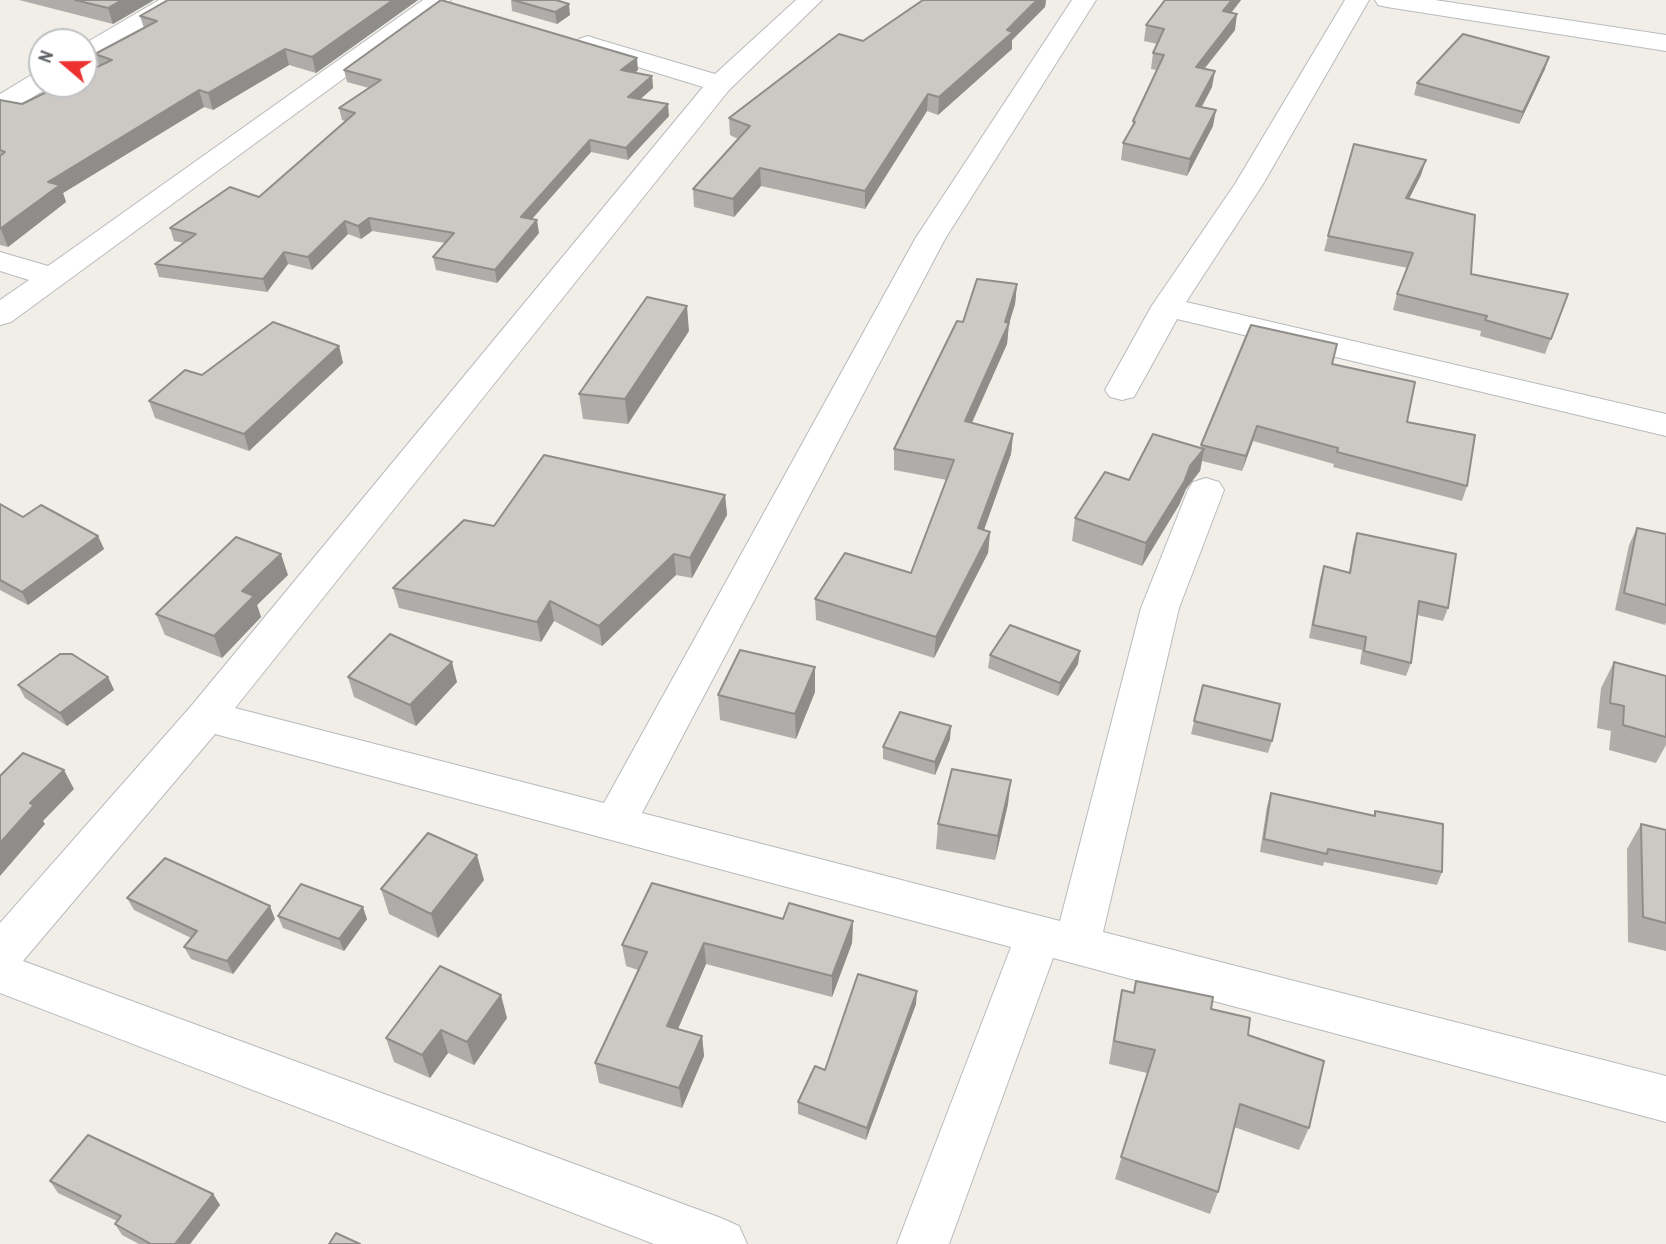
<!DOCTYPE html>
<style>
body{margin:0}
#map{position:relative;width:1666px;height:1244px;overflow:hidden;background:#f1eee7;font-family:"Archivo Narrow",sans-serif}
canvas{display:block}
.north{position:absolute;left:28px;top:28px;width:70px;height:70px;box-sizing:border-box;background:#fff;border:2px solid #bfc1c3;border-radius:50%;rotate:290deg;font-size:19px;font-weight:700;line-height:28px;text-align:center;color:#5f6368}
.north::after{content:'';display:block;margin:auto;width:24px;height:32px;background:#ed3131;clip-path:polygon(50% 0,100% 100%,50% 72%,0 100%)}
</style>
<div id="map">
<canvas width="1666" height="1244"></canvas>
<div class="north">N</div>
</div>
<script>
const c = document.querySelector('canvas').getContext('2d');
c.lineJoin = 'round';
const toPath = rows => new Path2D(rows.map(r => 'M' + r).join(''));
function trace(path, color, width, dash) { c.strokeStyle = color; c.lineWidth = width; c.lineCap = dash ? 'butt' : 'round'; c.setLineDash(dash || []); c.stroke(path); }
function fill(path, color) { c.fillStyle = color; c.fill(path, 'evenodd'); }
const street = toPath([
 [159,0,189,0,186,5,93,60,84,63,84,44,159,0],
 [423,0,451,0,11,322,0,325,0,300,29,280,0,271,0,252,48,266,423,0],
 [796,0,822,0,729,90,235,708,604,803,915,239,1072,0,1096,0,945,239,642,813,1060,921,1141,608,1188,490,1193,482,1206,478,1219,482,1224,490,1179,608,1103,932,1666,1076,1666,1122,1053,958,949,1244,897,1244,1011,947,215,734,23,961,721,1218,739,1226,747,1244,654,1244,0,993,0,923,192,705,703,87,579,49,575,44,579,39,588,36,597,39,715,74,796,0],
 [1345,0,1369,0,1263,184,1186,302,1666,414,1666,436,1177,319,1134,397,1122,400,1110,397,1105,390,1151,307,1235,184,1345,0],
 [1375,0,1435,0,1666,35,1666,51,1387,7,1378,5,1375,0],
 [42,72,42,84,51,86,10,111,0,113,0,94,33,74,42,72]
]);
const wall = toPath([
 [19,0,154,0,113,24],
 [168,0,418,0,316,73,289,65,213,110,204,107,63,193,66,202,8,247,0,245,0,100,22,104,99,66,95,54,144,28,140,16],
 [511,0,556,0,570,15,557,24,512,11],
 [923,0,1046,0,1045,7,1012,40,1012,49,938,115,927,111,865,209,761,186,734,217,694,207,693,189,738,139,730,135,729,118,863,41],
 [1241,0,1231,13,1235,30,1204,69,1212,87,1202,107,1213,126,1187,176,1121,160,1123,143,1132,128,1133,121,1157,70,1151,69,1153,53,1157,44,1144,41,1146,25],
 [1545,69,1519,124,1414,95,1417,83],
 [344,70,638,70,635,73,652,76,653,88,640,99,669,116,628,160,591,152,532,219,539,233,497,283,436,270,433,257,445,243,372,231,361,239,348,234,312,270,288,264,267,292,159,277,155,264,184,243,174,241,170,228,259,197,345,121,342,120,339,108,369,88,347,82],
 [1421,175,1409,198,1471,274,1568,294,1545,354,1480,336,1481,331,1393,310,1397,294,1408,268,1324,251,1328,236],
 [1017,284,1015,304,1009,323,1007,344,972,423,1013,434,1011,454,984,530,990,532,988,553,934,658,816,620,815,599,911,573,947,480,894,470,894,449,963,322],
 [689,331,628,424,583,419,579,394],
 [339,346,343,363,249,451,155,418,149,401],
 [1332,364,1407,422,1467,486,1462,501,1333,467,1334,464,1253,441,1242,471,1202,461,1200,471,1186,489,1179,505,1142,566,1072,541,1075,518,1129,480,1201,447,1201,445],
 [725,495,727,515,692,578,676,575,602,646,554,621,541,642,399,608,393,588,494,526],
 [0,504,23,517,98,536,104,549,28,605,0,590],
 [1637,528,1666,534,1666,622,1665,625,1615,610,1629,545],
 [1357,533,1448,608,1443,621,1417,615,1411,663,1406,676,1360,664,1362,650,1309,638,1320,579,1324,566,1349,573,1353,546],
 [288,575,257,605,261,617,222,658,165,635,156,614],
 [990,655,1078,664,1058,696,988,668],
 [1614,662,1666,676,1666,745,1656,763,1609,750,1611,731,1597,728,1601,688],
 [108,677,114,690,67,726,25,698,18,685],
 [348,677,457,682,416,726,354,697],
 [1203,685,1272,741,1268,753,1191,734],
 [815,692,796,739,720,720,718,695],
 [950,739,935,775,883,759,883,747],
 [1271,793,1373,816,1375,811,1442,872,1437,885,1324,862,1323,866,1260,852,1267,806],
 [1008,804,995,860,936,849,938,824],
 [1641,824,1666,830,1666,951,1628,942,1627,849],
 [484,880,438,938,389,914,381,889],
 [127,898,275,919,233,974,191,959,184,947,191,938,134,910],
 [278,916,367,919,344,951,283,928],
 [783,919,853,921,852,943,832,997,706,964,678,1029,702,1036,704,1056,682,1108,599,1083,595,1063,638,970,626,966,622,945],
 [1136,981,1211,1009,1248,1035,1309,1128,1299,1150,1234,1127,1218,1192,1210,1214,1115,1179,1147,1073,1109,1064,1117,1014,1122,990,1134,993],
 [916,1004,866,1140,798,1114,798,1102,825,1070],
 [507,1018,474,1065,448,1053,430,1078,394,1062,386,1038],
 [50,1181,213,1194,220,1205,190,1244,139,1244,122,1235,115,1224,117,1221,58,1193]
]);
const shadedWall = toPath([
 [122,0,154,0,113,24,108,8],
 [393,0,418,0,316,73,312,57],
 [1037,0,1046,0,1045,7,1012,40,1012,49,938,115,939,97],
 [1232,0,1241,0,1221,26,1223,11],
 [569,4,570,15,557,24,555,12],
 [1237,14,1235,30,1193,83,1196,67],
 [285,49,289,65,213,110,208,93],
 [1549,57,1545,69,1519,124,1523,112],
 [637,58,638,70,622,82,621,70],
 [1215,71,1212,87,1193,122,1196,106],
 [652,76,653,88,629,109,628,97],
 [199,90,204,107,63,193,66,202,8,247,1,230,48,182],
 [928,94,927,111,865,209,865,191],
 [668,104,669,116,628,160,626,148],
 [1216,110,1213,126,1187,176,1190,159],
 [590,140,591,152,523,229,521,217],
 [1426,160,1421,175,1402,213,1406,198],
 [760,168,761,186,734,217,733,199],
 [369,218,372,231,361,239,358,226],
 [537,220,539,233,497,283,495,270],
 [345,221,348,234,312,270,308,257],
 [284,252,288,264,267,292,263,279],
 [1017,284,1015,304,1009,324,1009,323,1007,344,963,442,965,421,1005,322],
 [687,306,689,331,628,424,625,399],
 [339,346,343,363,249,451,244,434],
 [1257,426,1253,441,1242,471,1246,456],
 [1013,434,1011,454,977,549,978,528],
 [1204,449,1200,471,1186,489,1179,505,1142,566,1146,543,1190,466],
 [725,495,727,515,692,578,690,558],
 [990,532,988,553,934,658,936,637],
 [98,536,104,549,28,605,22,592],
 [281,554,288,575,257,605,261,617,222,658,214,636,242,591],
 [674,554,676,575,602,646,599,626],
 [550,601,554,621,541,642,537,622],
 [1080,651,1078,664,1058,696,1060,683],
 [452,662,457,682,416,726,410,705],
 [815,667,815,692,796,739,795,714],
 [108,677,114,690,67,726,60,713],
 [951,726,950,739,935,775,935,762],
 [64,770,74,789,43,821,45,824,0,876,0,843,30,803],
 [1011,780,1008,804,995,860,998,836],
 [477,855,484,880,438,938,431,914],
 [270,906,275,919,233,974,227,961],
 [363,907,367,919,344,951,339,939],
 [853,921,852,943,832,997,832,976],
 [704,943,706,964,670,1047,667,1026],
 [917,991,916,1004,866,1140,867,1128],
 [501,995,507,1018,474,1065,467,1042],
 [441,1030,448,1053,430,1078,422,1055],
 [702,1036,704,1056,682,1108,679,1088],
 [213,1194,220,1205,190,1244,175,1244]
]);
const building = toPath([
 [75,0,122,0,108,8,75,0],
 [168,0,393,0,312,57,285,49,208,93,199,90,48,182,60,185,0,229,0,156,5,152,0,150,0,100,22,104,63,84,84,84,84,73,112,60,95,54,157,21,140,16,168,0],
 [441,0,637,58,621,70,652,76,628,97,668,104,626,148,590,140,521,217,537,220,495,270,433,257,454,233,369,218,358,226,345,221,308,257,284,252,263,279,155,264,196,234,170,228,230,187,259,197,355,113,339,108,381,80,344,70,441,0],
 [513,0,556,0,569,4,555,12,513,0],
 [923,0,1037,0,1007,30,1013,32,939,97,928,94,865,191,760,168,733,199,693,189,750,126,729,118,839,34,863,41,923,0],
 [1165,0,1232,0,1223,11,1237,14,1196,67,1215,71,1196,106,1216,110,1190,159,1123,143,1135,122,1133,121,1164,55,1153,53,1164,29,1146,25,1165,0],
 [1463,34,1549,57,1523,112,1417,83,1463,34],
 [1354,144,1426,160,1406,198,1475,215,1471,274,1568,294,1551,339,1485,320,1487,316,1397,294,1413,253,1328,236,1354,144],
 [977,279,1017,284,1005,322,1009,323,965,421,1013,434,978,528,990,532,936,637,815,599,845,553,911,573,954,460,894,449,957,321,963,322,977,279],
 [647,297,687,306,625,399,579,394,647,297],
 [273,322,339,346,244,434,149,401,185,370,202,375,273,322],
 [1251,325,1337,344,1332,364,1415,382,1407,422,1475,435,1467,486,1337,452,1338,448,1257,426,1246,456,1201,445,1251,325],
 [1153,434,1204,449,1190,466,1184,482,1146,543,1075,518,1105,472,1129,480,1153,434],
 [544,455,725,495,690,558,674,554,599,626,550,601,537,622,393,588,464,520,494,526,544,455],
 [0,504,23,517,41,505,98,536,22,592,0,580,0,504],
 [1637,528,1666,534,1666,605,1624,593,1637,528],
 [1357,533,1456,554,1448,608,1419,601,1411,663,1364,651,1366,637,1313,625,1324,566,1350,573,1357,533],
 [236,537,281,554,242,591,254,596,214,636,156,614,236,537],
 [1010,625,1080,651,1060,683,990,655,1010,625],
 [390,634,452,662,410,705,348,677,390,634],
 [740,650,815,667,795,714,718,695,740,650],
 [60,654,72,654,108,677,60,713,18,685,60,654],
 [1614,662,1666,676,1666,737,1623,725,1624,706,1610,703,1614,662],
 [1203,685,1280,704,1272,741,1194,721,1203,685],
 [900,712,951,726,935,762,883,747,900,712],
 [23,753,64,770,30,803,34,805,0,843,0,776,23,753],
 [952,769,1011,780,998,836,938,824,952,769],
 [1271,793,1375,816,1375,811,1443,824,1442,872,1328,849,1327,854,1264,839,1271,793],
 [1641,824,1666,830,1666,923,1643,917,1641,824],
 [428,833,477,855,431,914,381,889,428,833],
 [165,858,270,906,227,961,184,947,197,931,127,898,165,858],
 [652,883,783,919,789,903,853,921,832,976,704,943,667,1026,702,1036,679,1088,595,1063,647,952,622,945,652,883],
 [301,884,363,907,339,939,278,916,301,884],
 [440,966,501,995,467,1042,441,1030,422,1055,386,1038,440,966],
 [858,974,917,991,867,1128,798,1102,815,1066,825,1070,858,974],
 [1136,981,1213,997,1211,1009,1250,1018,1248,1035,1324,1061,1309,1128,1240,1104,1218,1192,1121,1157,1155,1050,1114,1041,1122,990,1134,993,1136,981],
 [88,1135,213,1194,175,1244,151,1244,115,1224,121,1216,50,1181,88,1135],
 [336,1233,360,1244,329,1244,336,1233]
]);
trace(street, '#b8babe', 2);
fill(street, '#fff');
fill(wall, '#afada9');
fill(shadedWall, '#8f8d89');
fill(building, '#ccc9c4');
trace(building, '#8f8d89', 2);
</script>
